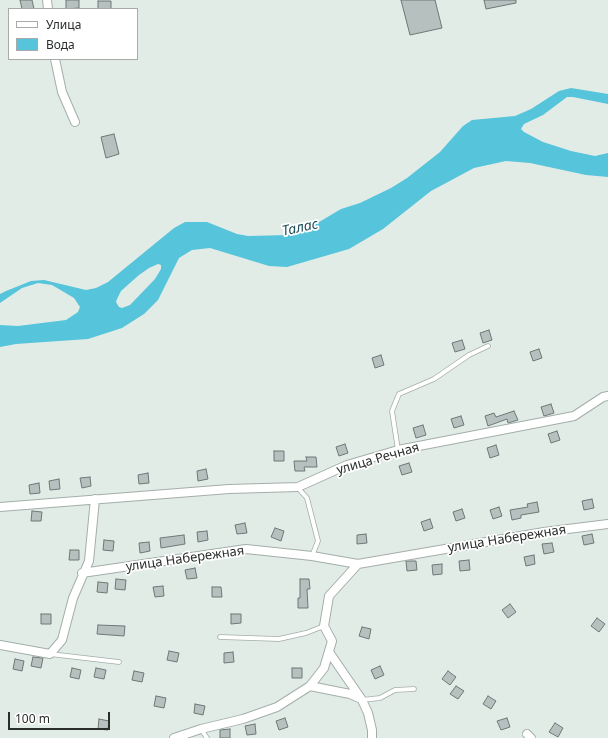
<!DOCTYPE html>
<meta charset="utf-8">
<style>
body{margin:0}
#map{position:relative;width:608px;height:738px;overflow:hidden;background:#e2ece7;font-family:"Noto Sans",sans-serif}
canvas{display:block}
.legend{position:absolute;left:8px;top:8px;width:130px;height:52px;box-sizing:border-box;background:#fff;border:1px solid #a9abaa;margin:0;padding:5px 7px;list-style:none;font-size:12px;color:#292d2b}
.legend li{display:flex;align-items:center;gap:8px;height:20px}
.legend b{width:20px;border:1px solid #a9abaa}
.scale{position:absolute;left:8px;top:712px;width:102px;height:18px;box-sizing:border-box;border:2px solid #292d2b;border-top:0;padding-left:5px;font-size:12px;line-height:14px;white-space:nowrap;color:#292d2b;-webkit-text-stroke:3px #fff;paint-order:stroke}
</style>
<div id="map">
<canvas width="608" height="738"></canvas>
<ul class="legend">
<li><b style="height:5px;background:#fff"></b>Улица</li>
<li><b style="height:11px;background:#56c4db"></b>Вода</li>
</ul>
<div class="scale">100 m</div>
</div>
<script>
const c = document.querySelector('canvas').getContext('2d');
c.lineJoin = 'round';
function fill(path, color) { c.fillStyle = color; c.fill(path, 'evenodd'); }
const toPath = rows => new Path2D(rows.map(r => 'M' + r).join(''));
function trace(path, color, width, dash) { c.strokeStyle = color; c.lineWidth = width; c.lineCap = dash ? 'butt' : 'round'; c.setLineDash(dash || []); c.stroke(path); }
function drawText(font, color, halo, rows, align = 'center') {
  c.font = font + ' "Noto Sans",sans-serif'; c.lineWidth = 3.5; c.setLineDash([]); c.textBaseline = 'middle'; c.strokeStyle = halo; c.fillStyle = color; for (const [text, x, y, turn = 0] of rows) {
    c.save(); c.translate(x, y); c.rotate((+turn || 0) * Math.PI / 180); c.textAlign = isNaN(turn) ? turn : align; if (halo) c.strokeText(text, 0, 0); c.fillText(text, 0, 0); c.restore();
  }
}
const water = toPath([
 [571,88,608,94,608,104,573,97,567,97,543,115,524,124,521,129,524,132,543,142,571,151,595,156,608,153,608,177,586,175,530,163,506,161,474,168,431,191,383,229,349,249,287,267,269,266,210,248,192,250,179,258,158,300,144,314,122,328,88,339,16,344,0,347,0,325,18,326,66,320,78,312,80,307,74,298,52,285,38,283,22,288,0,303,0,294,6,291,31,281,44,280,86,290,96,288,108,282,174,228,185,222,207,222,237,234,248,236,289,235,304,231,341,209,360,203,391,188,407,178,440,152,463,126,472,120,515,116,531,109,559,91],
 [158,264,161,265,161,269,155,279,130,305,122,308,119,307,116,302,117,299,121,291,139,275,149,268]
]);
const building = toPath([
 [20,0,32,0,34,9,22,9,20,0],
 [66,0,79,0,79,8,66,9,66,0],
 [401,0,435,0,442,28,410,35,401,0],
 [484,0,516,0,516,3,486,9,484,0],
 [98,1,111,1,111,9,98,9,98,1],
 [114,134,119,154,106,158,101,137,114,134],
 [489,330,492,340,483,343,480,333,489,330],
 [462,340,465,349,455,352,452,343,462,340],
 [539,349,542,358,533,361,530,352,539,349],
 [381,355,384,365,375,368,372,358,381,355],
 [551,404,554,413,544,416,541,407,551,404],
 [514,411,518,420,508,423,507,419,488,426,485,416,494,413,496,417,514,411],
 [461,416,464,425,454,428,451,419,461,416],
 [423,425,426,435,416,438,413,428,423,425],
 [557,431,560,440,551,443,548,434,557,431],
 [345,444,348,453,339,456,336,447,345,444],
 [496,445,499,455,490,458,487,448,496,445],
 [274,451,284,451,284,461,274,461,274,451],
 [306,457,316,457,317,467,304,467,305,471,295,471,294,461,307,461,306,457],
 [409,463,412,472,402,475,399,466,409,463],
 [206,469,208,479,198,481,197,471,206,469],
 [148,473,149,483,139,484,138,475,148,473],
 [90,477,91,486,82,488,80,478,90,477],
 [59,479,60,489,50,490,49,481,59,479],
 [39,483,40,493,30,494,29,485,39,483],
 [592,499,594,508,584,510,582,501,592,499],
 [537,502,539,512,521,515,521,518,512,520,510,510,528,507,527,504,537,502],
 [499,507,502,516,493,519,490,510,499,507],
 [462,509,465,518,456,521,453,512,462,509],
 [32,511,42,512,41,521,31,521,32,511],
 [430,519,433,528,424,531,421,522,430,519],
 [245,523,247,533,237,534,235,525,245,523],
 [275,528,284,531,281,541,271,537,275,528],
 [207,531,208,540,198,542,197,532,207,531],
 [366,534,367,543,357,544,357,535,366,534],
 [592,534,594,543,584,545,582,536,592,534],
 [184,535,185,544,161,548,160,538,184,535],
 [104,540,114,541,113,551,103,550,104,540],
 [149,542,150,551,140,553,139,543,149,542],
 [552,543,554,552,544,554,542,544,552,543],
 [70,550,79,550,79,560,69,560,70,550],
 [534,555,535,564,526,566,524,557,534,555],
 [469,560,470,570,460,571,459,561,469,560],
 [406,561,416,561,417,570,407,571,406,561],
 [442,564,442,574,433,575,432,565,442,564],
 [195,568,197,578,187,579,185,570,195,568],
 [116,579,126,580,125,590,115,589,116,579],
 [300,579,309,579,310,589,307,589,308,608,298,608,298,598,300,598,300,579],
 [98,582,108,583,107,593,97,592,98,582],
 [163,586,164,596,155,597,153,587,163,586],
 [212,587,221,587,222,597,212,597,212,587],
 [510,604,516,612,508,618,502,610,510,604],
 [41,614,51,614,51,624,41,624,41,614],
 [231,614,241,614,241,623,231,624,231,614],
 [597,618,605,624,599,632,591,626,597,618],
 [98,625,125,626,124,636,97,634,98,625],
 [362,627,371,629,369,639,359,636,362,627],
 [169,651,179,653,177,662,167,660,169,651],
 [233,652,234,662,224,663,224,653,233,652],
 [33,657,43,658,41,668,31,666,33,657],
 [15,659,24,661,22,671,13,669,15,659],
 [380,666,384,675,375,679,371,670,380,666],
 [72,668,81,670,79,679,70,677,72,668],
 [96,668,106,670,104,679,94,677,96,668],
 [292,668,302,668,302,678,292,678,292,668],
 [134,671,144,673,142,682,132,680,134,671],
 [448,671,456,677,450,685,442,679,448,671],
 [456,686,464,691,458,699,450,694,456,686],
 [156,696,166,698,164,708,154,706,156,696],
 [488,696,496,701,491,709,483,704,488,696],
 [195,704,205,706,203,715,194,713,195,704],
 [285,718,288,727,279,730,276,721,285,718],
 [507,718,510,727,501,730,497,721,507,718],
 [99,719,109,721,108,730,98,729,99,719],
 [555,723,563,728,558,737,549,732,555,723],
 [255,724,256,734,247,735,245,726,255,724],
 [230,729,230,738,220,738,220,730,230,729]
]);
const lane = toPath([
 [398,450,392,411,399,394,434,379,469,355,488,346],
 [298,488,307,498,318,541,312,556],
 [220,637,279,639,306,633,324,626],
 [50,654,119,662],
 [362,700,380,698,395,690,414,689],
 [201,729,207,738]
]);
const street = toPath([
 [47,0,48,9],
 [55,59,62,92,75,122],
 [0,507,229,489,298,487,347,465,398,450,574,416,603,397,608,396],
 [82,573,246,549,312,556,358,564,544,532,608,524],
 [0,645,50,654,62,640,73,598,89,561,95,499],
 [329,652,362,700,368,713,372,730,372,738],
 [310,686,350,694,359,698],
 [527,734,531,738],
 [174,738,201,729,243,719,277,707,310,686,324,668,332,641,324,626,329,596,358,564]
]);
const streetNames = [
 ["улица Речная",378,459,-16],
 ["улица Набережная",507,539,-9],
 ["улица Набережная",185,559,-8]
];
const waterNames = [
 ["Талас",300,228,-12]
];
fill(water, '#56c4db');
fill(building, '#b5c0bf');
trace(building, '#6d7877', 1);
trace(lane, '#a4aea9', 5.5);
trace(street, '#a4aea9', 10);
trace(lane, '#fff', 4);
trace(street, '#fff', 8);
drawText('13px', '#292d2b', '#fff', streetNames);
drawText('italic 14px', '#1e4e58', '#fff', waterNames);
</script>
